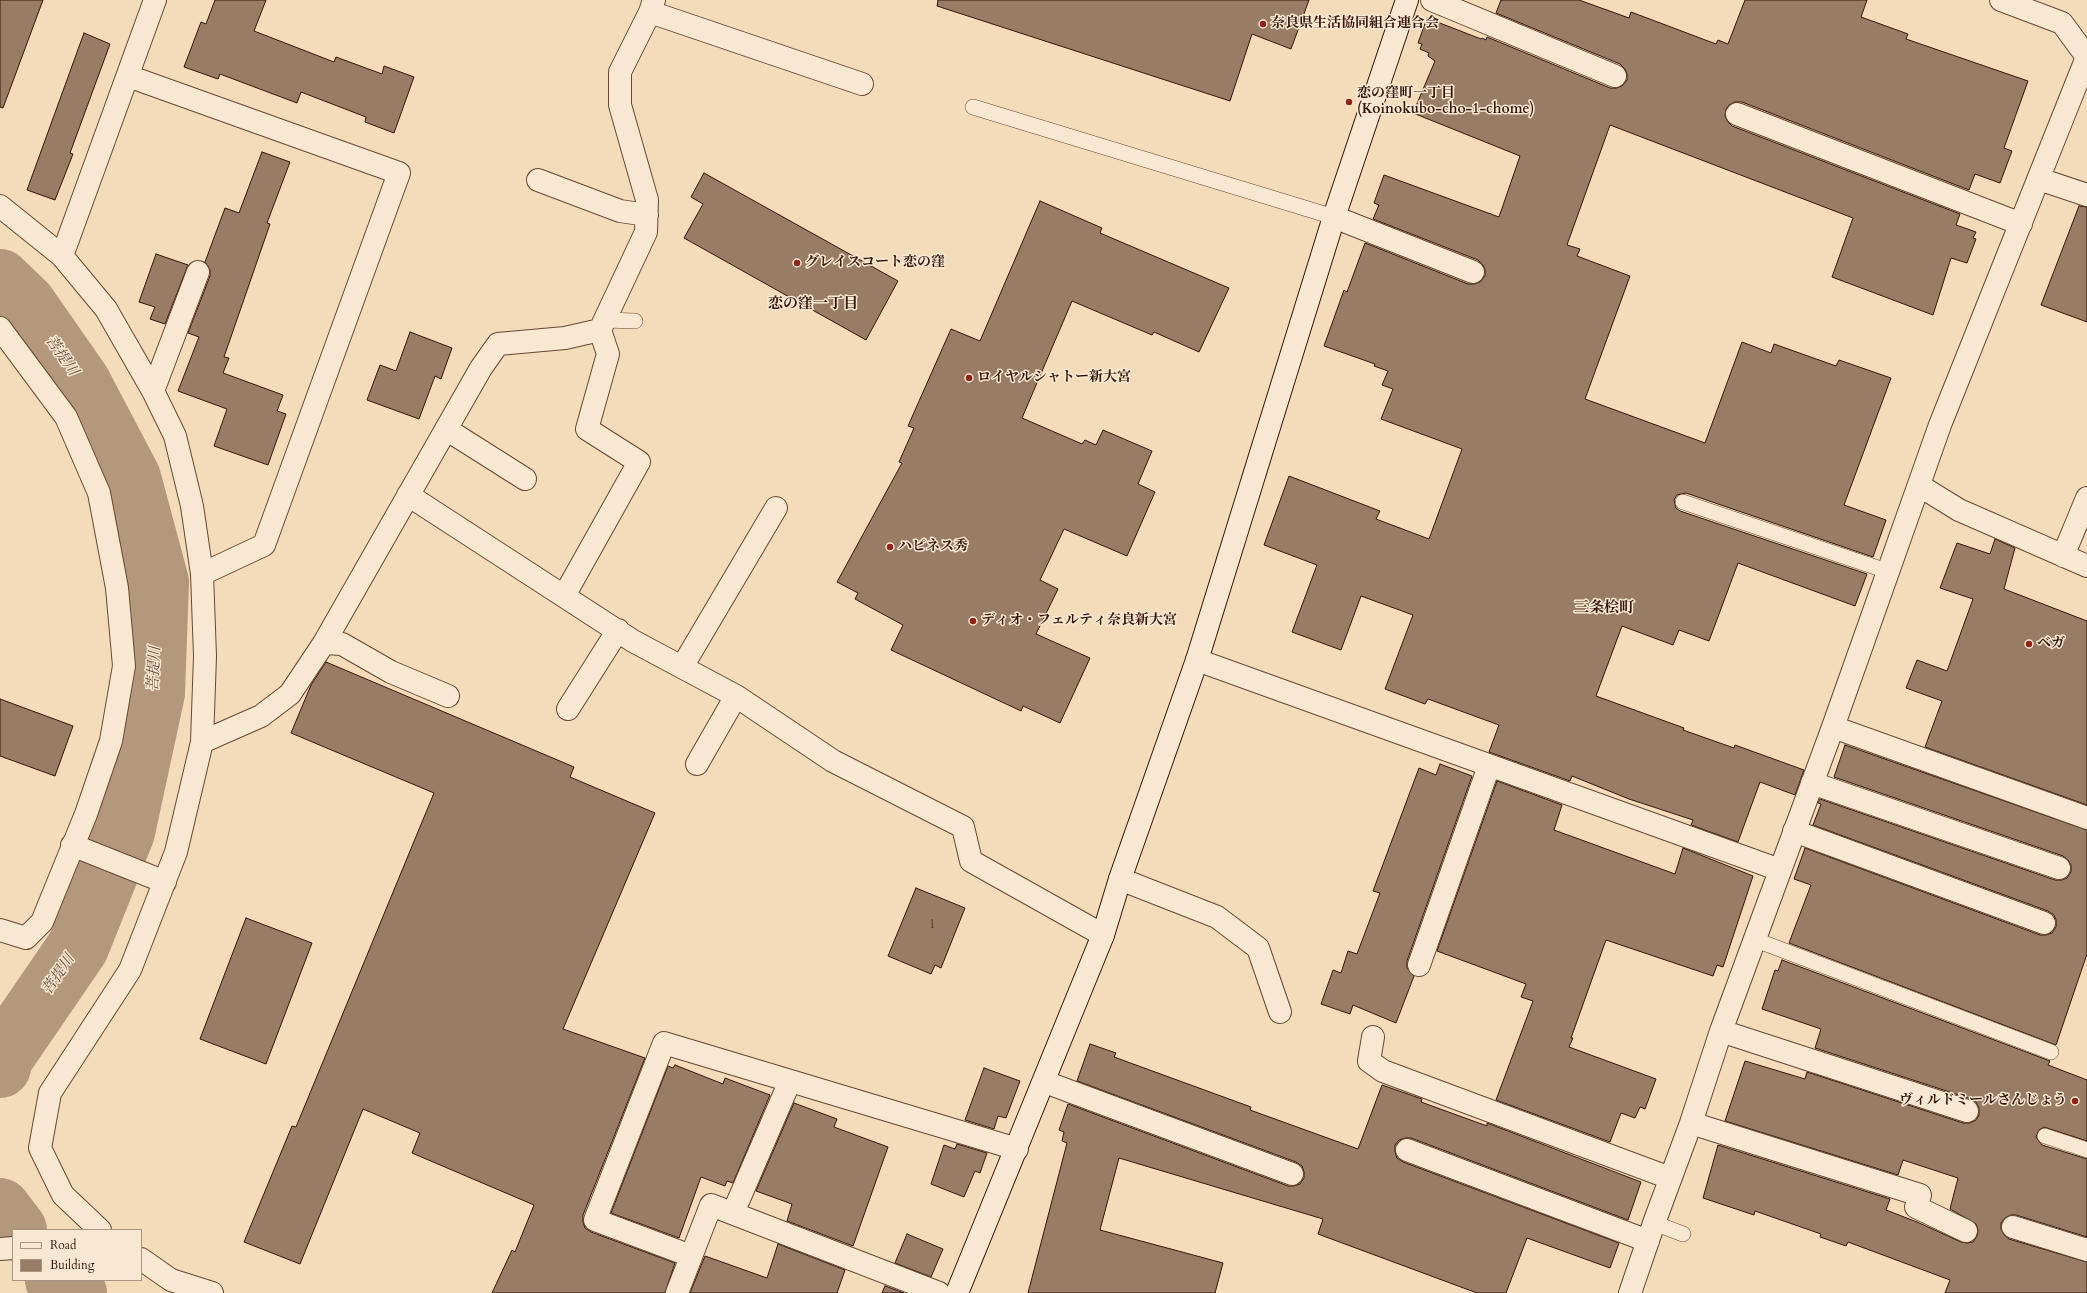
<!DOCTYPE html>
<meta charset="utf-8">
<style>
body{margin:0}
#map{position:relative;width:2087px;height:1293px;overflow:hidden;background:#f4dcba;font-family:Cardo,serif}
canvas{display:block}
.legend{position:absolute;left:12px;top:1229px;width:130px;height:52px;box-sizing:border-box;background:#f8e8d2;border:1px solid #aa9482;margin:0;padding:5px 7px;list-style:none;font-size:12px;color:#351509}
.legend li{display:flex;align-items:center;gap:8px;height:20px}
.legend b{width:20px;border:1px solid #aa9482}
</style>
<div id="map">
<canvas width="2087" height="1293"></canvas>
<ul class="legend">
<li><b style="height:5px;background:#f8e8d2"></b>Road</li>
<li><b style="height:11px;background:#987c65"></b>Building</li>
</ul>
</div>
<script>
const c = document.querySelector('canvas').getContext('2d');
c.lineJoin = 'round';
const toPath = rows => new Path2D(rows.map(r => 'M' + r).join(''));
function trace(path, color, width, dash) { c.strokeStyle = color; c.lineWidth = width; c.lineCap = dash ? 'butt' : 'round'; c.setLineDash(dash || []); c.stroke(path); }
function fill(path, color) { c.fillStyle = color; c.fill(path, 'evenodd'); }
function drawText(font, color, halo, rows, align = 'center') {
  c.font = font + ' Cardo,"Noto Serif JP",serif'; c.lineWidth = 3; c.setLineDash([]); c.textBaseline = 'middle'; c.strokeStyle = halo; c.fillStyle = color; for (const [text, x, y, turn = 0] of rows) {
    c.save(); c.translate(x, y); c.rotate((+turn || 0) * Math.PI / 180); c.textAlign = isNaN(turn) ? turn : align; if (halo) c.strokeText(text, 0, 0); c.fillText(text, 0, 0); c.restore();
  }
}
const river = toPath([
 [0,280,25,304,80,383,130,478,158,582,154,693,124,832,78,947,2,1058,0,1067],
 [0,1209,16,1230],
 [56,1280,76,1293]
]);
const building = toPath([
 [0,0,43,0,3,108,0,107,0,0],
 [215,0,266,0,254,31,334,62,336,57,382,74,384,66,414,77,394,133,365,122,366,117,301,92,297,103,220,74,218,79,184,67,201,22,206,24,215,0],
 [938,0,1309,0,1291,49,1252,34,1230,101,937,6,938,0],
 [1501,0,1579,0,1629,18,1631,12,1716,44,1718,40,1728,44,1745,0,1867,0,1861,17,1908,34,1906,39,2028,81,2004,148,2012,151,2000,183,1975,174,1969,190,1742,102,1735,102,1729,105,1726,109,1725,116,1728,122,1732,126,1960,214,1956,225,1976,232,1973,238,1976,239,1967,263,1951,258,1933,315,1832,277,1853,218,1610,125,1567,245,1580,249,1577,256,1630,276,1585,399,1705,443,1742,342,1771,353,1774,344,1836,366,1839,360,1891,378,1844,505,1886,520,1873,557,1686,493,1677,495,1674,500,1676,508,1680,511,1867,574,1855,606,1738,563,1709,641,1679,630,1673,645,1622,626,1596,696,1684,728,1683,730,1734,748,1735,745,1804,770,1795,795,1760,782,1738,842,1691,825,1693,820,1629,799,1572,776,1570,781,1489,752,1499,725,1428,699,1425,704,1385,689,1413,615,1361,596,1341,650,1292,632,1317,565,1264,545,1289,476,1380,511,1376,519,1429,539,1462,449,1381,419,1393,389,1382,385,1388,371,1374,366,1375,364,1324,346,1344,290,1347,292,1365,243,1468,284,1474,284,1480,282,1485,276,1485,270,1483,265,1478,260,1373,219,1379,205,1374,203,1384,175,1499,217,1520,156,1413,113,1435,61,1428,56,1429,53,1420,49,1422,44,1418,43,1427,18,1481,39,1482,38,1486,40,1487,37,1610,88,1616,88,1622,86,1627,80,1627,74,1625,69,1620,64,1496,13,1501,0],
 [84,33,110,44,70,153,73,154,55,200,27,190,84,33],
 [262,152,290,162,267,223,270,224,224,357,229,358,223,373,283,395,277,411,286,414,268,465,214,446,227,409,178,391,199,337,188,333,210,276,210,270,205,262,225,208,239,213,262,152],
 [704,173,898,281,866,340,684,238,703,204,691,197,704,173],
 [1040,201,1102,228,1100,233,1229,288,1199,352,1154,332,1152,335,1072,301,1022,418,1082,444,1085,440,1096,445,1103,430,1152,451,1138,484,1155,492,1127,556,1064,529,1040,580,1058,589,1036,634,1090,658,1060,723,1023,706,1021,711,891,650,903,625,855,599,858,593,837,582,902,463,899,462,914,428,908,426,951,329,980,341,1040,201],
 [2079,206,2087,207,2087,322,2041,305,2079,206],
 [156,254,188,265,165,324,150,319,155,307,139,302,156,254],
 [410,332,452,348,441,379,435,376,419,419,367,400,380,365,396,371,410,332],
 [1995,539,2015,548,2004,589,2087,621,2087,805,1925,747,1942,701,1906,688,1917,660,1947,671,1973,599,1940,588,1957,543,1990,554,1995,539],
 [326,662,574,767,570,777,655,813,563,1029,645,1058,583,1215,583,1222,585,1228,591,1232,675,1263,665,1293,492,1293,512,1250,515,1252,534,1205,412,1153,420,1133,363,1109,300,1264,244,1242,292,1126,296,1127,434,793,291,733,311,685,326,662],
 [0,699,73,726,55,776,0,756,0,699],
 [1845,745,2087,830,2087,954,2056,1045,1789,943,1811,885,1794,879,1805,848,2040,935,2046,935,2052,933,2056,927,2056,920,2054,915,2048,911,1813,825,1821,804,1818,803,1820,799,2055,880,2062,880,2067,878,2071,872,2071,865,2068,860,2063,856,1834,777,1845,745],
 [1440,764,1472,776,1407,961,1407,968,1414,976,1396,1023,1353,1005,1350,1014,1321,1004,1333,970,1341,973,1348,951,1357,954,1380,893,1373,891,1419,768,1436,775,1440,764],
 [1497,781,1562,805,1554,830,1675,874,1683,848,1753,876,1723,967,1717,965,1713,976,1606,940,1571,1038,1573,1038,1569,1047,1656,1079,1645,1109,1640,1107,1635,1118,1621,1113,1610,1142,1496,1100,1533,1001,1521,997,1526,984,1437,951,1497,781],
 [916,888,965,908,941,968,935,965,931,974,888,956,916,888],
 [246,918,312,943,266,1064,200,1039,246,918],
 [1782,960,2050,1061,2048,1065,2087,1080,2087,1141,2044,1127,2039,1130,2036,1137,2042,1145,2087,1159,2087,1237,2016,1215,2011,1215,2005,1218,2001,1223,2001,1229,2004,1235,2009,1239,2087,1262,2087,1293,1945,1293,1950,1280,1848,1242,1846,1246,1820,1237,1821,1234,1755,1211,1754,1215,1703,1198,1718,1145,1890,1199,1886,1210,1917,1222,1961,1242,1967,1243,1973,1242,1977,1236,1978,1230,1976,1224,1950,1209,1958,1178,1903,1160,1898,1175,1725,1121,1745,1061,1805,1079,1807,1072,1963,1123,1970,1123,1976,1120,1979,1115,1979,1108,1976,1102,1971,1099,1815,1048,1821,1029,1762,1009,1775,970,1778,971,1782,960],
 [1090,1044,1116,1053,1114,1057,1251,1107,1250,1110,1358,1149,1382,1085,1422,1099,1421,1102,1487,1126,1487,1123,1641,1182,1628,1220,1411,1138,1405,1138,1399,1140,1395,1145,1395,1152,1397,1158,1403,1162,1619,1243,1610,1268,1527,1238,1506,1293,1477,1293,1318,1234,1323,1219,1119,1158,1100,1230,1223,1263,1215,1293,1028,1293,1067,1143,1062,1141,1064,1132,1059,1130,1068,1104,1288,1186,1294,1186,1300,1184,1304,1178,1304,1172,1302,1166,1296,1162,1077,1081,1090,1044],
 [675,1065,723,1084,725,1078,770,1095,733,1183,727,1181,725,1186,701,1177,679,1238,611,1213,668,1066,673,1068,675,1065],
 [984,1068,1020,1081,1006,1118,998,1116,994,1129,965,1120,984,1068],
 [794,1103,837,1119,834,1127,888,1147,853,1246,787,1221,792,1204,756,1191,794,1103],
 [957,1144,987,1153,980,1173,975,1171,964,1197,931,1184,944,1145,955,1149,957,1144],
 [907,1234,943,1249,931,1277,895,1263,907,1234],
 [778,1244,845,1270,837,1293,690,1293,705,1256,767,1278,778,1244],
 [885,1286,904,1293,882,1293,885,1286]
]);
const lane = toPath([
 [973,107,1334,217],
 [605,320,635,321],
 [1683,502,1887,571],
 [1756,940,2051,1052],
 [2045,1136,2087,1150],
 [1654,1223,1683,1234]
]);
const street = toPath([
 [1432,0,1615,76],
 [650,12,862,84],
 [128,76,399,173,264,545,202,574],
 [1737,114,2021,224],
 [2039,179,2087,195],
 [538,180,620,211,647,215],
 [0,206,62,256,106,309,153,391,175,436,192,506,202,574,205,656,202,742,176,852,130,970,50,1093,40,1148,63,1195,100,1230],
 [1334,217,1473,272],
 [62,256,155,0],
 [0,328,66,417,99,493,117,588,124,666,111,741,86,814,42,922,26,938,0,930],
 [153,391,198,272],
 [446,429,525,479],
 [1920,486,1959,510,2087,566],
 [408,495,633,641,736,696,833,761,963,827,971,861,1103,935],
 [2063,556,2087,498],
 [564,596,639,462,587,429,608,354,600,330],
 [324,643,342,644,391,672,448,696],
 [1197,660,1780,870],
 [682,667,776,508],
 [568,709,618,630],
 [1833,727,2087,818],
 [202,742,261,716,290,694,324,643,481,368,498,344,565,338,600,330,646,232,647,200,620,105,620,72,650,12,654,0],
 [697,764,736,696],
 [1812,783,2059,868],
 [1794,831,2044,923],
 [72,845,165,882],
 [1120,879,1217,917,1258,948,1280,1012],
 [1419,965,1489,766],
 [1721,1031,1967,1111],
 [1373,1037,1369,1061,1383,1071,1670,1178],
 [1045,1082,1292,1174],
 [1691,1123,1920,1195,1916,1207,1966,1231],
 [1407,1150,1648,1241],
 [733,1213,790,1081],
 [2013,1227,2087,1250],
 [0,1249,13,1248],
 [691,1256,595,1220,664,1043,1017,1149],
 [141,1259,171,1280,212,1293],
 [677,1293,711,1205,939,1293],
 [1630,1293,1654,1223,1691,1123,1721,1031,1833,727,1940,425,2087,57,2062,23,2001,0]
]);
const secondary = toPath([
 [957,1293,1103,935,1120,879,1197,660,1334,217,1407,0]
]);
const markers = [
 [1263,24,4,"#8f2418"],
 [1349,102,4,"#8f2418"],
 [797,263,4,"#8f2418"],
 [969,378,4,"#8f2418"],
 [890,547,4,"#8f2418"],
 [973,621,4,"#8f2418"],
 [2029,644,4,"#8f2418"],
 [2075,1101,4,"#8f2418"]
];
const numberNames = [
 ["1",932,925]
];
const poiNames = [
 ["奈良県生活協同組合連合会",1271,24],
 ["恋の窪町一丁目",1357,94],
 ["(Koinokubo-cho-1-chome)",1357,110],
 ["グレイスコート恋の窪",805,263],
 ["ロイヤルシャトー新大宮",977,378],
 ["ハピネス秀",898,547],
 ["ディオ・フェルティ奈良新大宮",981,621],
 ["ベガ",2037,644],
 ["ヴィルドミールさんじょう",2067,1101,"right"]
];
const neighbourhoodNames = [
 ["恋の窪一丁目",813,305],
 ["三条桧町",1604,609]
];
const waterNames = [
 ["菩提川",61,356,55],
 ["菩提川",155,669,-87],
 ["菩提川",59,975,-56]
];
trace(river, '#b3987e', 62);
fill(building, '#987c65');
trace(building, '#351509', 1);
trace(lane, '#654735', 16);
trace(street, '#654735', 24);
trace(secondary, '#351509', 24);
trace(lane, '#f8e8d2', 15);
trace(street, '#f8e8d2', 22);
trace(secondary, '#f8e8d2', 22);
for (const [x, y, r, color] of markers) { const dot = new Path2D(); dot.arc(x, y, r, 0, 2 * Math.PI); c.fillStyle = color; c.fill(dot); trace(dot, '#f8e8d2', 1.5); }
drawText('12px', '#4e2f20', null, numberNames);
drawText('bold 14px', '#351509', '#f8e8d2', poiNames, 'left');
drawText('bold 15px', '#351509', '#f8e8d2', neighbourhoodNames);
drawText('italic 15px', '#674938', '#f8e8d2', waterNames);
</script>
